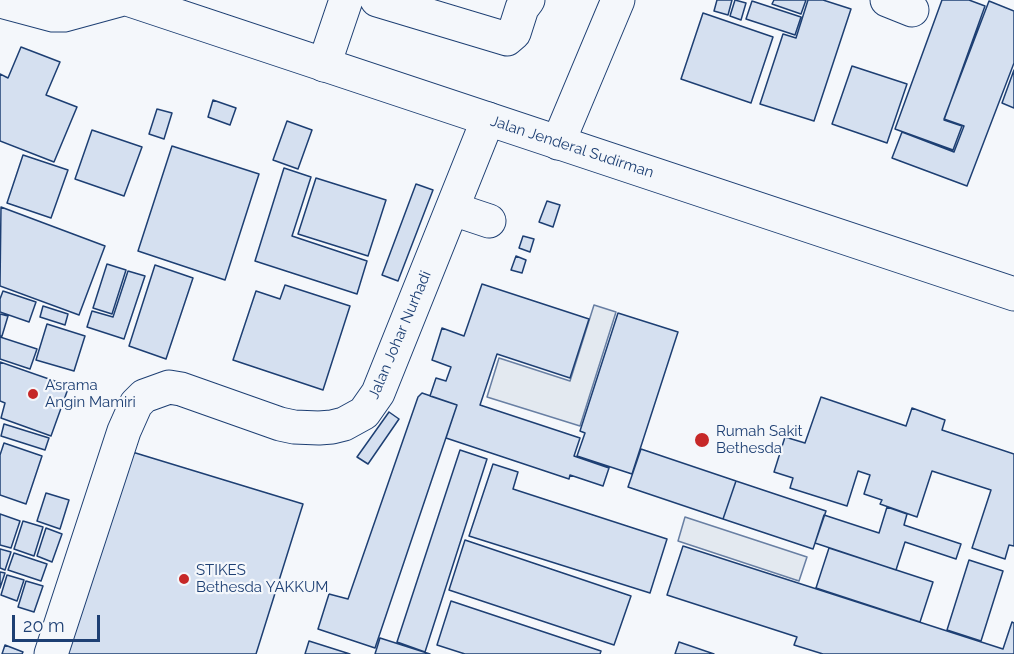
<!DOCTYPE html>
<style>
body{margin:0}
#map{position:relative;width:1014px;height:654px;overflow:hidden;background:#f4f7fb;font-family:Raleway,sans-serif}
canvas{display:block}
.scale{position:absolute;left:12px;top:615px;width:88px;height:27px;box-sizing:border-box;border:3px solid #1d3f73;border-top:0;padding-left:8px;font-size:18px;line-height:21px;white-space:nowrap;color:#1d3f73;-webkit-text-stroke:4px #f4f7fb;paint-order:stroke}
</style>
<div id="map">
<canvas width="1014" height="654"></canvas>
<div class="scale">20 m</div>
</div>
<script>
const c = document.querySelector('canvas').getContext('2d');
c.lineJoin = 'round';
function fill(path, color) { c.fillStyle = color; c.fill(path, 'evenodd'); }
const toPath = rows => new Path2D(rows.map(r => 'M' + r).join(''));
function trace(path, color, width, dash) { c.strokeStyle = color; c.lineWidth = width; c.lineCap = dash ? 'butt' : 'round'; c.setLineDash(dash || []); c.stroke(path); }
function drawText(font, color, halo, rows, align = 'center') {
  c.font = font + ' Raleway,sans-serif'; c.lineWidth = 4.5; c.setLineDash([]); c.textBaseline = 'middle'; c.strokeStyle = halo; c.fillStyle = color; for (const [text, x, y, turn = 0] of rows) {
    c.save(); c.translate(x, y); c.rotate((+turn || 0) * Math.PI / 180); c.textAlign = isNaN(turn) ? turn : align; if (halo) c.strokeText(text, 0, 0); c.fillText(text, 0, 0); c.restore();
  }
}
const green = toPath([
 [594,305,616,312,580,426,487,397,499,358,570,381,594,305],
 [685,517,807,557,799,581,678,541,685,517]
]);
const building = toPath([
 [717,0,732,0,728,15,714,11,717,0],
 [735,0,746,3,741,20,730,16,735,0],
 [774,0,806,0,801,14,772,4,774,0],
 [808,0,823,0,851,9,814,121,760,104,783,34,796,38,808,0],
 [942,0,969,0,985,6,944,120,962,126,953,150,895,129,942,0],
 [752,1,801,17,795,35,746,19,752,1],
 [989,1,1014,11,1014,63,967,186,892,158,902,132,954,152,964,126,944,119,989,1],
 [703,13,773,37,751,103,681,79,703,13],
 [21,47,60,62,46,95,77,107,54,162,0,141,0,74,8,78,21,47],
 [852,66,907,84,887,143,832,124,852,66],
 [1014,70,1014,108,1002,103,1014,70],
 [213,100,236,108,230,125,208,117,213,100],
 [157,109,172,113,164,139,149,134,157,109],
 [287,121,312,130,298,169,273,160,287,121],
 [92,130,142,147,124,196,75,179,92,130],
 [172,146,259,174,225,280,138,251,172,146],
 [23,155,68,170,51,218,7,203,23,155],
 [284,168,311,177,292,236,367,261,357,294,255,261,284,168],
 [316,178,386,200,368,256,298,234,316,178],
 [416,184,433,190,398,281,382,275,416,184],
 [547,201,560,205,553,227,539,222,547,201],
 [1,207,105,246,79,315,0,286,1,207],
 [523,236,534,239,530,252,519,248,523,236],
 [516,256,526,260,522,273,511,270,516,256],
 [107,264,126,270,112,314,93,308,107,264],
 [155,265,193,278,166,359,129,346,155,265],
 [128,271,145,276,124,339,87,327,92,311,113,317,128,271],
 [482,284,589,319,570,378,497,354,480,405,580,438,574,456,609,468,603,486,570,475,569,479,446,438,457,405,430,396,436,378,446,381,451,367,432,360,442,328,464,336,482,284],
 [285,285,350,306,323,390,233,360,256,291,280,299,285,285],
 [3,291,36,302,29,322,0,312,0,299,3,291],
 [43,306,68,314,65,325,40,317,43,306],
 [618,313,678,332,632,474,577,456,585,433,580,431,618,313],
 [0,314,8,316,2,336,0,336,0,314],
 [47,324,85,336,74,371,36,360,47,324],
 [0,337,37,349,30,369,0,359,0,337],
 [0,362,69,386,51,436,1,418,5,403,0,401,0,362],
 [422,393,457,405,375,648,318,629,329,594,348,599,418,397,422,393],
 [821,397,906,426,912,408,945,420,942,430,1014,454,1014,546,1009,545,1005,559,972,548,991,490,932,471,917,517,880,504,882,500,864,494,870,475,858,471,847,506,790,488,793,478,774,472,785,437,805,443,821,397],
 [389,412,399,419,368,464,357,457,389,412],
 [4,424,49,438,45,450,1,436,4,424],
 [4,443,42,456,26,504,0,495,0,455,4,443],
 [641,449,736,481,723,519,628,487,641,449],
 [460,450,487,459,425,652,397,642,460,450],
 [129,451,303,504,256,654,66,654,129,451],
 [493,464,518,472,513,489,667,539,650,593,469,536,493,464],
 [736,481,826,511,813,549,723,519,736,481],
 [46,493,69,500,60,529,37,521,46,493],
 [887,507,907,514,904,525,961,544,956,559,905,542,896,570,815,543,824,515,879,533,887,507],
 [0,514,20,521,11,548,0,545,0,514],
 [23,521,43,527,34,556,14,549,23,521],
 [46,528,62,534,52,562,37,556,46,528],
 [465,540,631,596,614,645,449,590,465,540],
 [683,546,1003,649,1012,622,1014,623,1014,654,823,654,794,645,797,637,667,595,683,546],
 [829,548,933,582,920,622,816,588,829,548],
 [0,549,11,552,5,570,0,568,0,549],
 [14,553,47,564,41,581,8,570,14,553],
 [969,560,1003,571,981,641,947,630,969,560],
 [0,572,5,573,0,588,0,572],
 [7,575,24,580,17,601,1,595,7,575],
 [26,581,43,586,34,612,18,607,26,581],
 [451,601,601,651,600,654,465,654,437,645,451,601],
 [380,638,430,654,375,654,380,638],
 [309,641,350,654,305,654,309,641],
 [679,642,714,654,675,654,679,642],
 [5,645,23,652,22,654,2,654,5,645]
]);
const minor = toPath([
 [377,0,507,39,514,33,522,8,528,0],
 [887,0,912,10],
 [324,65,346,0],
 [558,143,618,0],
 [453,209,489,221],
 [51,654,124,431,136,404,144,396,169,387,181,389,280,424,294,427,319,428,332,427,344,424,364,413,378,393,488,119]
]);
const major = toPath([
 [130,0,1014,294],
 [0,1,53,15,64,15,119,0]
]);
const markers = [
 [33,394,6,"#c62828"],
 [702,440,8,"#c62828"],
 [184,579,6,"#c62828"]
];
const streetNames = [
 ["Jalan Jenderal Sudirman",572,147,18],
 ["Jalan Johar Nurhadi",400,335,-67]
];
const poiNames = [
 ["Asrama",45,385],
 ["Angin Mamiri",45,402],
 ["Rumah Sakit",716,431],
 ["Bethesda",716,448],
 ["STIKES",196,570],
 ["Bethesda YAKKUM",196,587]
];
fill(green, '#e3e9f0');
trace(green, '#687fa3', 1.5);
fill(building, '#d5e0f0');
trace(building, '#1d3f73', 1.5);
trace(minor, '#1d3f73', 35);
trace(major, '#1d3f73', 35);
trace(minor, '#f4f7fb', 33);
trace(major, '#f4f7fb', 33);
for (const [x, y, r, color] of markers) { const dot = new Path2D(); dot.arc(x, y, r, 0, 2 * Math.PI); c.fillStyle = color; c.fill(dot); trace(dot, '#f4f7fb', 2); }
drawText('15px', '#1d3f73', '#f4f7fb', streetNames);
drawText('15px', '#1d3f73', '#f4f7fb', poiNames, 'left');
</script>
